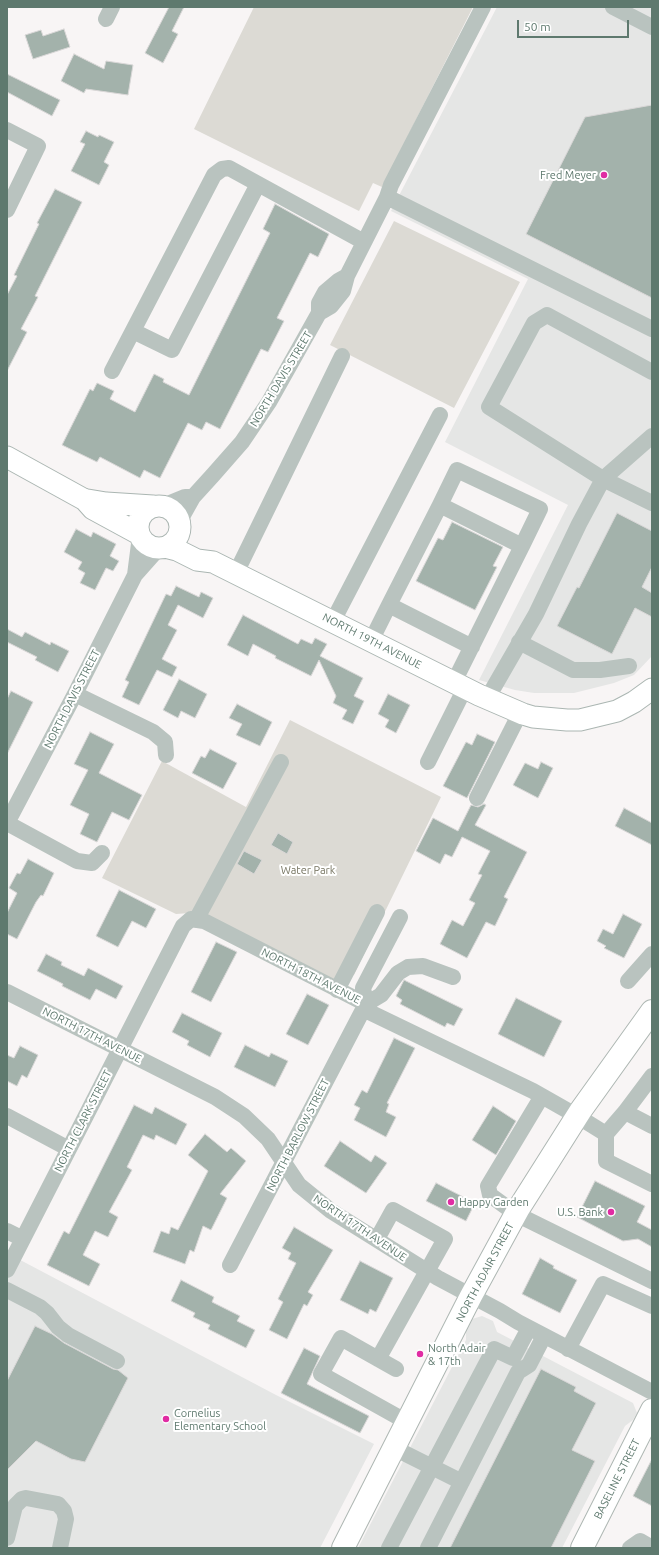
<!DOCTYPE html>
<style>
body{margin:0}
#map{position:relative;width:659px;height:1555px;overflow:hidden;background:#f8f5f5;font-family:Ubuntu,sans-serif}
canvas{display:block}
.frame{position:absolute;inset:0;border:8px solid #5e796e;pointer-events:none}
.scale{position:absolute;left:517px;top:20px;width:112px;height:18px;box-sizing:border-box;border:2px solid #5e796e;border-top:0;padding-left:5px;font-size:12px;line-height:14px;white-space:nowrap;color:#5e796e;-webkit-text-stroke:3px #fff;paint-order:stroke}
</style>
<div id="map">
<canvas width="659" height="1555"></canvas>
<div class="frame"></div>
<div class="scale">50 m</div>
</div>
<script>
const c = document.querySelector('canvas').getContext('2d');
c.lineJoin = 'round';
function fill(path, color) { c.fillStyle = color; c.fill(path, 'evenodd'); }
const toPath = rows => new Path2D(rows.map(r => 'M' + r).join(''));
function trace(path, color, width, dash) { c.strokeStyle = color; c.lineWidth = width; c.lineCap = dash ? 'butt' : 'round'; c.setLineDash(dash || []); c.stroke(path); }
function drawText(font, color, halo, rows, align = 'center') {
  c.font = font + ' Ubuntu,sans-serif'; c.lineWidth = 4; c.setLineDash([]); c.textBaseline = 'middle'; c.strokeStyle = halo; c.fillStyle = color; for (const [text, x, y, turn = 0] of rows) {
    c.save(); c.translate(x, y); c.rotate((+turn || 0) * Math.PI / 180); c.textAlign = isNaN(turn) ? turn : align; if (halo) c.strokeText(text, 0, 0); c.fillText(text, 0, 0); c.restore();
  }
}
const built = toPath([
 [497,7,652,7,652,656,634,675,614,683,574,693,534,693,515,690,479,680,568,505,445,442,528,279,391,211],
 [7,1253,276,1395,374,1444,320,1548,7,1548],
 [482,1316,493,1321,497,1332,633,1403,637,1413,633,1420,625,1426,562,1548,358,1548,466,1340,466,1330,472,1319]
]);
const green = toPath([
 [254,7,473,7,382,187,373,183,359,211,194,129],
 [394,221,520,282,454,408,330,345],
 [290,720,441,797,354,975,333,981,190,913,176,914,102,878,162,761,246,807]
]);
const building = toPath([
 [169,7,184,7,172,31,178,34,163,63,145,53,169,7],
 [64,29,70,47,33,59,25,35,41,30,43,36,64,29],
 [74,54,104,69,106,61,133,65,128,95,86,89,84,93,61,81,74,54],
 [7,74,60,100,52,116,7,92,7,74],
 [652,105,652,298,526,234,585,117,652,105],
 [86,131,98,137,99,135,114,142,104,162,109,165,99,185,71,171,85,144,80,142,86,131],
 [55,189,82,202,35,296,38,297,21,329,27,332,7,371,7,295,17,276,14,275,39,224,37,223,55,189],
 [275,204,329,234,318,257,310,253,277,318,284,321,268,352,261,349,220,429,206,422,202,430,188,423,160,478,144,470,140,478,100,457,97,462,62,445,90,389,93,391,97,383,114,391,110,399,135,412,154,374,164,379,163,382,189,395,270,233,263,229,275,204],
 [617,513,652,531,652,567,642,587,652,593,652,617,635,608,612,654,557,626,577,587,579,588,617,513],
 [452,522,503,547,493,566,497,567,475,610,416,581,438,538,443,540,452,522],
 [76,529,91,537,93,532,116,544,110,556,119,561,113,571,106,568,95,590,80,583,85,573,78,569,82,562,64,552,76,529],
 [176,586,199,597,201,592,213,598,203,618,178,605,168,625,177,630,162,659,177,667,172,677,157,670,139,705,122,697,129,682,125,680,166,594,171,596,176,586],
 [243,615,298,644,301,639,312,644,315,638,327,644,320,656,363,678,354,696,364,701,353,724,342,719,347,710,333,703,336,696,319,660,311,676,275,658,276,656,253,644,248,656,227,645,243,615],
 [7,629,22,637,25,632,50,645,51,642,69,651,58,672,35,660,37,657,7,642,7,629],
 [179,679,207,694,195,718,181,711,178,718,163,710,179,679],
 [11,691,33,702,7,754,7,699,11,691],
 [388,694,410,705,396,733,385,727,389,720,378,714,388,694],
 [237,704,272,722,260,746,236,735,242,724,229,718,237,704],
 [90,732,114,744,99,773,142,795,129,820,112,812,97,842,80,834,89,814,70,805,88,770,74,764,90,732],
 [477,734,495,742,467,798,443,786,466,742,472,745,477,734],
 [210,749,237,763,223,789,192,773,201,756,205,758,210,749],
 [541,762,553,768,538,798,513,785,525,763,538,769,541,762],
 [484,804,486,805,475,825,527,852,504,897,508,899,495,926,486,922,467,958,440,944,452,920,463,926,475,903,469,900,482,875,478,874,490,851,462,837,452,857,445,854,440,864,416,851,433,818,458,831,471,805,478,807,484,804],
 [624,808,652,823,652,845,615,826,624,808],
 [278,833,293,842,287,854,271,845,278,833],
 [244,851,262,860,254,874,237,864,244,851],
 [28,859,54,873,43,896,41,895,36,902,17,939,7,934,7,913,17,893,9,888,17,873,20,874,28,859],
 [119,890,156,909,146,928,132,921,118,947,96,936,119,890],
 [623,914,642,924,624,958,604,948,606,946,597,941,603,929,613,934,623,914],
 [216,942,237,952,211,1002,191,992,216,942],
 [46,954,62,962,61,965,84,976,88,968,123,986,116,999,96,989,90,1000,62,986,63,984,37,971,46,954],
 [404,980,463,1009,454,1026,447,1023,445,1027,400,1004,402,1000,396,996,404,980],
 [307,994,329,1005,308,1045,286,1034,307,994],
 [516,998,562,1021,544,1057,498,1034,516,998],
 [182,1013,222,1033,210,1057,187,1045,189,1041,172,1032,182,1013],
 [394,1038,415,1048,387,1103,389,1104,386,1112,396,1117,386,1137,354,1120,360,1108,354,1105,362,1090,367,1093,394,1038],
 [245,1045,269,1057,271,1053,288,1061,275,1087,234,1067,245,1045],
 [20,1046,38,1055,27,1078,22,1075,17,1086,7,1081,7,1055,14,1058,20,1046],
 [134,1105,152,1114,155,1107,187,1124,176,1145,156,1135,154,1140,143,1135,127,1167,132,1170,109,1212,118,1217,108,1237,95,1231,83,1255,100,1264,89,1286,47,1265,64,1231,69,1234,134,1105],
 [493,1106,516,1121,496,1155,472,1140,493,1106],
 [205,1134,227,1152,231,1148,246,1161,220,1194,227,1198,211,1230,203,1226,194,1252,190,1250,185,1264,153,1252,161,1231,169,1234,171,1227,178,1230,208,1171,188,1155,205,1134],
 [340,1141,371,1162,375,1155,387,1163,366,1193,324,1166,340,1141],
 [595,1181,645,1206,637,1222,652,1230,652,1247,638,1239,623,1241,577,1217,595,1181],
 [436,1183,475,1203,466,1221,426,1201,436,1183],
 [294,1227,333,1250,308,1292,313,1295,307,1306,304,1304,287,1339,269,1330,283,1302,278,1299,296,1263,288,1259,291,1253,282,1248,294,1227],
 [540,1258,554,1266,553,1268,577,1280,560,1313,522,1294,540,1258],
 [360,1261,393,1278,376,1312,370,1309,368,1314,340,1300,360,1261],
 [181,1280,214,1297,212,1302,240,1316,237,1321,255,1330,246,1348,208,1329,210,1325,193,1317,195,1313,171,1301,181,1280],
 [35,1326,52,1334,64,1343,113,1369,118,1370,128,1378,85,1462,71,1459,36,1441,7,1470,7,1381,35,1326],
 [304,1348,320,1356,307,1384,369,1416,360,1433,281,1393,304,1348],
 [541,1369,576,1387,574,1391,596,1403,572,1450,595,1461,551,1548,450,1548,541,1369],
 [652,1459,652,1506,633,1496,652,1459]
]);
const minor = toPath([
 [613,7,652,27],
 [106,19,112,7],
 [7,130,38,146,7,210],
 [387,197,652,329],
 [319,313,331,306,343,291,347,276,387,197,391,185,483,7],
 [133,331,172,350,258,184],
 [112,371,214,175,222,169,229,168,364,242],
 [652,372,547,315,534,323,489,407,603,479,652,503],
 [163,506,185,497,193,497],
 [179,522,193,497,213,475,242,442,269,402,319,313,319,303,325,292,338,281,347,276],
 [236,573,342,356],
 [135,575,140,536],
 [389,605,472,647],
 [333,621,440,415],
 [371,641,389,605,440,505,457,470,540,509,522,546,440,505],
 [519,642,573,670,600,670,629,666],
 [454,682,522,546],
 [75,694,153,732,165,742,166,755],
 [487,699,536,614,579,524,603,479,652,436],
 [428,762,465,688],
 [477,798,520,713],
 [7,823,75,694,135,575,159,548],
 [7,823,77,861,92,863,102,853],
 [196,920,281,762],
 [628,981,652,954],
 [337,990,377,912],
 [7,992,215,1097,244,1116,268,1139,299,1185,331,1211,438,1278,500,1311,518,1322,652,1392],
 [366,1004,381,995,398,973,408,967,423,966,453,977],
 [366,1004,363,988,400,917],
 [363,1009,533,1091,577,1116,606,1134],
 [652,1076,625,1112,606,1134,606,1161,652,1184],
 [542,1096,488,1186,490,1195,516,1214,652,1281],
 [625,1112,652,1126],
 [7,1116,69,1149],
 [7,1231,23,1239],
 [377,1239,393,1210,445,1239,378,1359],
 [230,1265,366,1004],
 [7,1270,183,926,191,919,204,921,366,1004],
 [7,1290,40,1307,47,1313,58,1327,68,1335,117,1361],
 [568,1349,603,1284,652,1306],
 [396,1369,341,1338,321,1374,407,1422],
 [394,1448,462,1482],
 [7,1538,15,1506,22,1499,26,1498,58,1504,64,1511,66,1519,60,1548],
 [389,1548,494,1349,513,1358,529,1328],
 [428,1548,518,1372,529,1365,544,1336],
 [630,1548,640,1541,652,1548]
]);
const major = toPath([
 [7,457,85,500,93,509,139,534],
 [88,500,106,503,153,506],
 '138 527a21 21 0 1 1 42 0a21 21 0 1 1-42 0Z',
 [165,547,177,550,197,560,213,562,479,695,523,714,533,717,567,720,580,720,617,711,634,702,652,689]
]);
const highway = toPath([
 [343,1548,471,1296,519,1208,581,1110,652,1011],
 [582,1548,652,1410]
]);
const markers = [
 [604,175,4,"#e02ca3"],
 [451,1202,4,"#e02ca3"],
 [611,1212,4,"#e02ca3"],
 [420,1354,4,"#e02ca3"],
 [166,1419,4,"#e02ca3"]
];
const poiNames = [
 ["Fred Meyer",596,175,"right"],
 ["Happy Garden",459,1202],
 ["U.S. Bank",603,1212,"right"],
 ["North Adair",428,1348],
 ["& 17th",428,1361],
 ["Cornelius",174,1413],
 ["Elementary School",174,1426]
];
const streetNames = [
 ["NORTH DAVIS STREET",281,379,-59],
 ["NORTH 19TH AVENUE",372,641,27],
 ["NORTH DAVIS STREET",72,699,-63],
 ["NORTH 18TH AVENUE",311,976,27],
 ["NORTH 17TH AVENUE",92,1035,27],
 ["NORTH CLARK STREET",83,1121,-63],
 ["NORTH BARLOW STREET",298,1135,-63],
 ["NORTH 17TH AVENUE",360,1228,34],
 ["NORTH ADAIR STREET",485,1272,-62],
 ["BASELINE STREET",617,1479,-63]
];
const parkNames = [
 ["Water Park",308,870]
];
fill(built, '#e5e6e5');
fill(green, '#dcdad4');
fill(building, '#a3b2ab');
trace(building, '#d9d7d7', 1);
trace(major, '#abb6b2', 23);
trace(highway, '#aeb7b3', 24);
trace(minor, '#b9c3bf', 16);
trace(major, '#fff', 21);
trace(highway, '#fff', 22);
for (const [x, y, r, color] of markers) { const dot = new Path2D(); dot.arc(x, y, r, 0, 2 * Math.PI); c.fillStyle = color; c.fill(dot); trace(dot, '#fff', 1.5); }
drawText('11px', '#5e796e', '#fff', poiNames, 'left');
drawText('11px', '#5e796e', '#fff', streetNames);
drawText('11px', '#777562', '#fff', parkNames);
</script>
